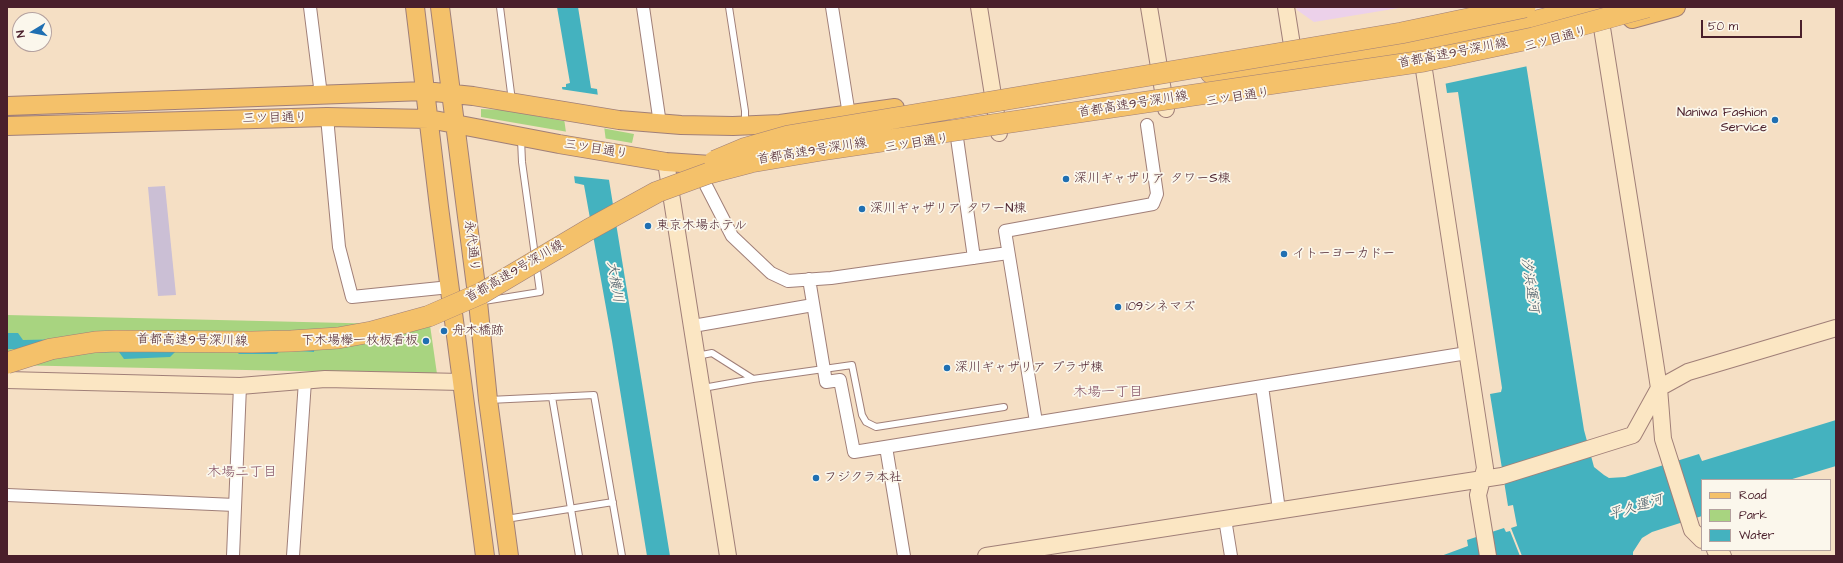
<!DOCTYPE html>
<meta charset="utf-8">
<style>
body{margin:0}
#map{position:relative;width:1843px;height:563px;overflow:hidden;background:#f5dfc4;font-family:"Architects Daughter",sans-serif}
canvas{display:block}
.frame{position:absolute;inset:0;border:8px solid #4a1f2b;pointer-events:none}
.legend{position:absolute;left:1701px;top:479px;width:130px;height:72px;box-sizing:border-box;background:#fbf7ec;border:1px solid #b4a19f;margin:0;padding:5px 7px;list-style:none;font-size:12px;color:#4a1f2b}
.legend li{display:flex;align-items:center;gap:8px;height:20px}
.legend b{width:20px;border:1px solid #b4a19f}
.north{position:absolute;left:12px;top:12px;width:40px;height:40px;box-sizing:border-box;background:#fbf7ec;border:1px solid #b4a19f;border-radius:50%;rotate:260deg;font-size:11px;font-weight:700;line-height:16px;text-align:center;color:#4a1f2b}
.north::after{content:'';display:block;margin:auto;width:14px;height:18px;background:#1f6fb2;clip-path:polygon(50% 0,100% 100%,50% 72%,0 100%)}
.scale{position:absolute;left:1701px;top:20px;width:101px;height:18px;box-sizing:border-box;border:2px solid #4a1f2b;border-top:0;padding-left:5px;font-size:12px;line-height:14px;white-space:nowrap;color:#4a1f2b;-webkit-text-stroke:3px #fbf7ec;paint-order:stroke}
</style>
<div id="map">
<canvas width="1843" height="563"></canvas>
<div class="frame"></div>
<ul class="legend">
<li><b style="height:5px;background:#f4c16a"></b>Road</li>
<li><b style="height:11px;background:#a8d480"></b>Park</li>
<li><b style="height:11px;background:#44b2bf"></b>Water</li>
</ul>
<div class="north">N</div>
<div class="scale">50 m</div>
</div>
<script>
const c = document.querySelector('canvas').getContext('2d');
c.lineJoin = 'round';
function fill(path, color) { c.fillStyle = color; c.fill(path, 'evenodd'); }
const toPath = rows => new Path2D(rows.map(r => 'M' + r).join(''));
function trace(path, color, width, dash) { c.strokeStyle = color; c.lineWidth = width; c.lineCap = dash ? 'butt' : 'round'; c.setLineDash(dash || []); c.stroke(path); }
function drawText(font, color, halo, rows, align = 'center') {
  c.font = font + ' "Architects Daughter","Klee One",sans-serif'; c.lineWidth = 3.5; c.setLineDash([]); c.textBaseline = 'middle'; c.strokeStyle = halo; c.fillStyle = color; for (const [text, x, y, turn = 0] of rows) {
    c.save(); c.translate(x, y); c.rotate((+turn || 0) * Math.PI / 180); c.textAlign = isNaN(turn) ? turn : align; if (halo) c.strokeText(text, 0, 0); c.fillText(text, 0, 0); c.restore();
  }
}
const built = toPath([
 [1296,7,1405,7,1314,22,1297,10]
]);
const industrial = toPath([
 [165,186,176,295,158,296,148,187]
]);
const green = toPath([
 [481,109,504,110,634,134,632,143,481,117],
 [7,315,430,325,437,374,7,365]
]);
const water = toPath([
 [557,7,578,7,591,88,597,89,609,180,670,556,647,556,612,341,584,185,575,183,562,87,566,87,566,84,570,83],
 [1434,7,1517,7,1584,430,1594,467,1604,475,1609,478,1625,477,1699,454,1702,461,1836,420,1836,466,1789,480,1702,480,1702,516,1652,532,1642,538,1633,552,1633,556,1522,556,1511,528,1517,526,1513,505,1508,506,1490,394,1501,392,1502,388,1458,92,1447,93],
 [7,333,18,333,23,340,315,334,314,352,300,351,299,346,283,347,277,354,239,354,234,349,177,350,170,357,124,359,119,352,23,354,14,349,7,349],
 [1504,528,1506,532,1510,531,1520,556,1441,556,1468,546,1467,540]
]);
const pier = toPath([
 [1432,7,1519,7,1528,66,1444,84],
 [560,89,600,95,611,180,572,176]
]);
const lane = toPath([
 [500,7,512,101],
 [729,7,745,111,745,124],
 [484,301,540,292,522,162,521,139],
 [697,356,712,353,753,379,703,388],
 [753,379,852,365,862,415,866,422,876,427,1004,407],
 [552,397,579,556],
 [489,400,594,395,622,556],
 [506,519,613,502]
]);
const street = toPath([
 [310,7,321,95],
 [643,7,660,124],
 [832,7,849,115],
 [327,117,339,247,352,297,450,287],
 [957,138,974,258],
 [698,170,732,236,771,273,788,281,831,278,1008,253],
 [809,279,826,382,840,380,854,452,1467,353],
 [693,326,813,305],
 [1262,386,1279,510],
 [1036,422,1005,231,1153,204,1157,194,1147,125],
 [886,447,904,556],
 [7,495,235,505],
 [1225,519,1231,556],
 [233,556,240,386],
 [293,556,305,381]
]);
const secondary = toPath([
 [979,7,999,133],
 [1149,7,1166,109],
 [1286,7,1292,45],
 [1599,9,1653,349,1659,388,1663,439,1692,530,1702,540],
 [1424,70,1485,468,1478,495,1488,556],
 [666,162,728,556],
 [7,380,240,386,325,379,462,382],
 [1715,550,1723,556],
 [986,556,1502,476,1633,435,1659,388,1688,372,1836,328]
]);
const primary = toPath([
 [415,7,439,207,485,556],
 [440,7,478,302,488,400,509,556],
 [1632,19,1676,7],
 [7,106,425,91,473,96,619,120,681,125,733,126,780,124,895,108],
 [7,126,327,117,429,119,559,144,666,162,726,166]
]);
const highway = toPath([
 [1211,73,1302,65,1447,40,1529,23,1591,7]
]);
const highwayBridge = toPath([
 [715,161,746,148,788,136,1401,33,1525,7],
 [7,363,51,349,95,342,116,341,252,342,291,341,338,338,371,332,429,316,482,293,588,230,657,192,709,173,751,162,822,150,1424,61,1533,38,1647,7]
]);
const markers = [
 [1775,120,4,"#1f6fb2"],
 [1066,179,4,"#1f6fb2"],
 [862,209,4,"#1f6fb2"],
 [648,226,4,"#1f6fb2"],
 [1284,254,4,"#1f6fb2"],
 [1118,307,4,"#1f6fb2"],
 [444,331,4,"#1f6fb2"],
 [426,341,4,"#1f6fb2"],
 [947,368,4,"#1f6fb2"],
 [816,478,4,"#1f6fb2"]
];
const streetNames = [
 ["三ツ目通り",1556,40,-15],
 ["首都高速9号深川線",1453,54,-11],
 ["三ツ目通り",1238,98,-9],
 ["首都高速9号深川線",1133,105,-9],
 ["三ツ目通り",275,119,-1],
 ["三ツ目通り",917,144,-9],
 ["三ツ目通り",596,150,9],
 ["首都高速9号深川線",812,152,-9],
 ["永代通り",471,246,83],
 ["首都高速9号深川線",515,272,-30],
 ["首都高速9号深川線",192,341,1]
];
const poiNames = [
 ["Naniwa Fashion",1767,113,"right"],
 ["Service",1767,128,"right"],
 ["深川ギャザリア タワーS棟",1074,179],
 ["深川ギャザリア タワーN棟",870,209],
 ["東京木場ホテル",656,226],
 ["イトーヨーカドー",1292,254],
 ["109シネマズ",1126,307],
 ["舟木橋跡",452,331],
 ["下木場欅一枚板看板",418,341,"right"],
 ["深川ギャザリア プラザ棟",955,368],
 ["フジクラ本社",824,478]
];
const waterNames = [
 ["大横川",614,282,81],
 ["汐浜運河",1529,285,81],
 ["平久運河",1636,508,-17]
];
const neighbourhoodNames = [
 ["木場一丁目",1108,393],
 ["木場二丁目",242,473]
];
fill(built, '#ecd1ea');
fill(industrial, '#cbbfd5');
fill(green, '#a8d480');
fill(water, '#44b2bf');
fill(pier, '#f5dfc4');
trace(lane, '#a07f78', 8);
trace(street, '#a07f78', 14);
trace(secondary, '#a07f78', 18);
trace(primary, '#a07f78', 20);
trace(highway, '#a07f78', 22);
trace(lane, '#fff', 6);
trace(street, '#fff', 12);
trace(secondary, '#fbe6c3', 16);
trace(primary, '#f4c16a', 18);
trace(highway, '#f4c16a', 21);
trace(highwayBridge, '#a07f78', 22, []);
trace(highwayBridge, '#f4c16a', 21);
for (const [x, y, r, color] of markers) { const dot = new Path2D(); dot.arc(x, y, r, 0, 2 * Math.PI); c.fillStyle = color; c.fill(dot); trace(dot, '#fbf7ec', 1.5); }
drawText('13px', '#4a1f2b', '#fbf7ec', streetNames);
drawText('13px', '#4a1f2b', '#fbf7ec', poiNames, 'left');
drawText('italic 14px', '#485a66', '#fbf7ec', waterNames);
drawText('14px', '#835064', '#fbf7ec', neighbourhoodNames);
</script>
